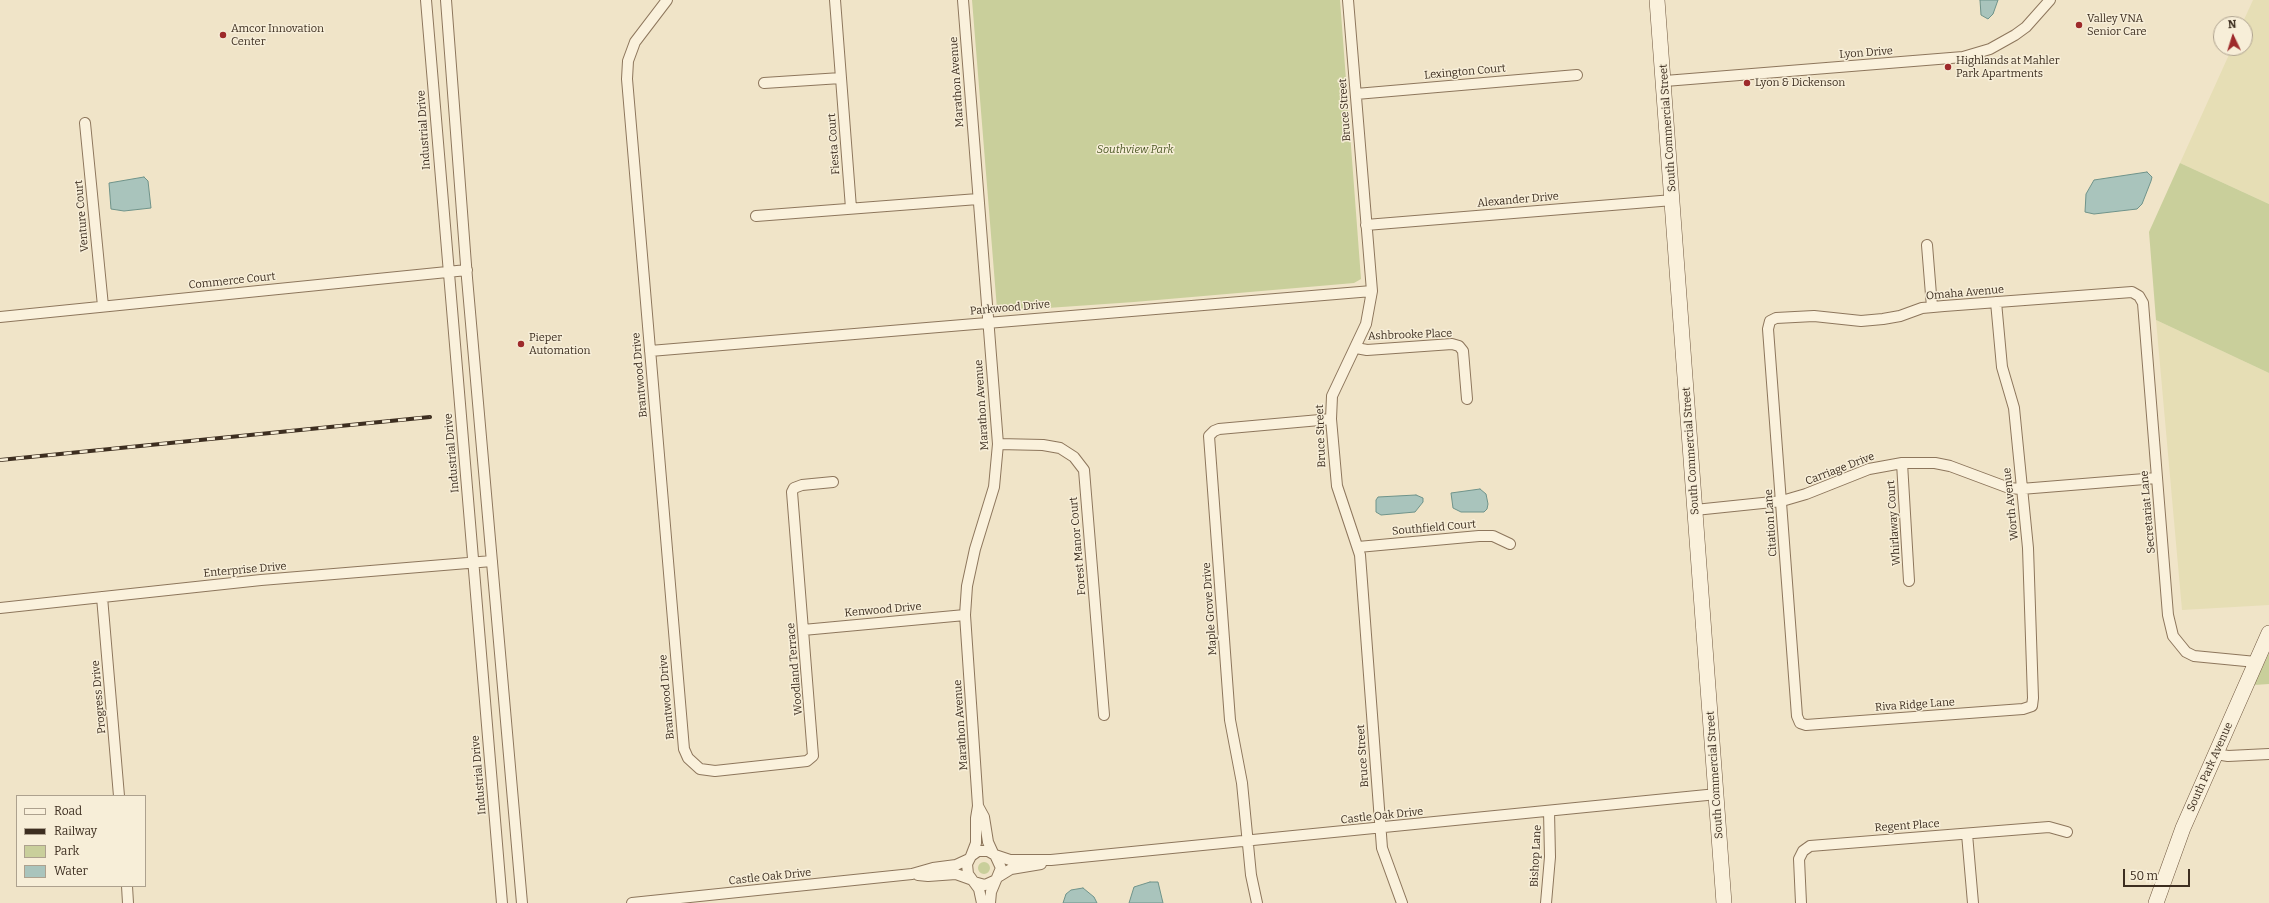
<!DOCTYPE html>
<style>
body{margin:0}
#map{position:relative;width:2269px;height:903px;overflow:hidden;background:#f0e4c8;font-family:Bitter,serif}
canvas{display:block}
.legend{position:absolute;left:16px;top:795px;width:130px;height:92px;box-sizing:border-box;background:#f7eed8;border:1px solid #ada18e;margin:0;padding:5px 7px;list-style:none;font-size:12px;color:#3d2e20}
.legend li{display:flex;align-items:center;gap:8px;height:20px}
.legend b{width:20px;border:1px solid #ada18e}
.north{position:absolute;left:2213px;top:16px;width:40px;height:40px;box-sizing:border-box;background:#f7eed8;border:1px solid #ada18e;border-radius:50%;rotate:356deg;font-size:11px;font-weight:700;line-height:16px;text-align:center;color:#3d2e20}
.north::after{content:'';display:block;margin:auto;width:14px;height:18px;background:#9e2a2b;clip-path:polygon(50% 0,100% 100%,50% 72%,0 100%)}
.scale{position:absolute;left:2123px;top:869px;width:67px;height:18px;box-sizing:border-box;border:2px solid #3d2e20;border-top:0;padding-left:5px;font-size:12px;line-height:14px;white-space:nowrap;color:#3d2e20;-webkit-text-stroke:3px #f7eed8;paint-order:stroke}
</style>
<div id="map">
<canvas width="2269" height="903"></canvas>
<ul class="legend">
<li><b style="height:5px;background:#faf1dc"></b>Road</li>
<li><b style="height:5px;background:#3d2e20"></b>Railway</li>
<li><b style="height:11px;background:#c9cf9b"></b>Park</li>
<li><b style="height:11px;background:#a9c4bc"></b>Water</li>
</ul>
<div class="north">N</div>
<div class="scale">50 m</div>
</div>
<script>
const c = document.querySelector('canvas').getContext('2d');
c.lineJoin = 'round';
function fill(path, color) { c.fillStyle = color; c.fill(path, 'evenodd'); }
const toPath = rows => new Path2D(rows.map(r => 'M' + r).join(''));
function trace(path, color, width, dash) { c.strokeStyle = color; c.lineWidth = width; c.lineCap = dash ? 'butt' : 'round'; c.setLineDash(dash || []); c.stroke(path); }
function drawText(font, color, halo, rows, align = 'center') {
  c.font = font + ' Bitter,serif'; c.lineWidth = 3; c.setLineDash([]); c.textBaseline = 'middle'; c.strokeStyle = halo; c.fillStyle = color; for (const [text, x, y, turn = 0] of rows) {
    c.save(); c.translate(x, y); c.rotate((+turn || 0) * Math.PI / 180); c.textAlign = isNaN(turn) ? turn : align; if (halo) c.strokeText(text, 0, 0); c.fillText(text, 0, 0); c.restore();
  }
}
const farmland = toPath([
 [2253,0,2269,0,2269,204,2180,163,2232,48,2245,48,2245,24,2242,24],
 [2156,320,2269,373,2269,605,2182,610]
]);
const green = toPath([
 [972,0,1340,0,1361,279,1354,283,1134,302,1004,311,997,309],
 [2180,163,2269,204,2269,373,2156,320,2149,232],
 [2269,653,2269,684,2254,685],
 '978 868a6 6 0 1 1 12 0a6 6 0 1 1-12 0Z'
]);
const water = toPath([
 [1980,0,1998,0,1993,14,1988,19,1981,15,1980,0],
 [2147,172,2152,177,2151,181,2142,204,2137,209,2094,214,2085,212,2086,194,2094,180,2147,172],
 [144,177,148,181,151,208,124,211,111,209,109,183,144,177],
 [1480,489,1486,494,1488,504,1487,509,1484,512,1461,512,1453,508,1451,493,1480,489],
 [1416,495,1423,498,1423,502,1415,512,1381,515,1376,512,1376,500,1378,497,1416,495],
 [1150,882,1158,882,1163,903,1129,903,1134,887,1150,882],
 [1083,888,1094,897,1097,903,1063,903,1066,894,1071,890,1083,888]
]);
const street = toPath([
 [426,0,502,903],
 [446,0,467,278,522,903],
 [667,0,635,42,628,61,627,79,684,749,688,758,700,769,715,771,807,761,813,756,792,492,794,488,802,485,833,482],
 [835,0,851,208],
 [963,0,998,444,994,487,975,549,967,586,965,615,978,806,976,818,976,843,971,856],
 [1348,0,1372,291,1366,324,1332,396,1331,419,1337,486,1360,555,1382,848,1402,903],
 [1665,81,1963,57,1990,49,2015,35,2026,27,2050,0],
 [764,83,841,78],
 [1356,94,1577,75],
 [85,123,103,306],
 [756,216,978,199],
 [1366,225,1673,200],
 [1927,245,1932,307],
 [1996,302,2002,367,2014,408,2028,548,2033,698,2032,706,2023,709,1806,725,1800,723,1797,716,1768,329,1770,321,1776,318,1814,316,1861,321,1883,319,1900,316,1922,308,1944,306,2132,292,2139,296,2143,303,2168,615,2173,636,2186,652,2194,656,2256,662],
 [0,317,467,270],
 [1356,348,1367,350,1452,344,1459,346,1463,351,1467,399],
 [650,351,1372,291],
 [998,444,1043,445,1060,448,1074,457,1084,470,1104,715],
 [1902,463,1909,581],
 [1695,510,1782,501,1806,494,1869,469,1902,463,1935,463,1950,466,2009,488,2021,489,2157,478],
 [1358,547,1479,536,1493,536,1510,544],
 [102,597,119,796],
 [0,608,261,580,492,561],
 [803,630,965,615],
 [2216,754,2228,756,2269,754],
 [978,806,984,817,988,842,993,853],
 [1967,834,1973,903],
 [995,855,1010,860,1051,860,1717,794],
 [918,875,928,876,956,874,970,879],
 [998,877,1011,869,1041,864],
 [974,882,985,885,996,880,1001,868,995,855,988,851,978,851,971,856,967,864,968,874,979,889,982,903],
 [127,886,128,903],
 [632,903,912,874,933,868,956,865,969,859],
 [990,903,991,892,996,880],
 [1257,903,1251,875,1242,783,1230,720,1209,436,1214,431,1219,429,1331,419],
 [1546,903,1550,857,1549,811],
 [1801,903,1799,859,1803,851,1810,846,2049,827,2067,832]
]);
const secondary = toPath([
 [1657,0,1724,903],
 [2156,903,2183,828,2269,633]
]);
const rail = toPath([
 [0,460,430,417]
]);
const markers = [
 [2079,25,4,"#9e2a2b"],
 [223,35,4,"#9e2a2b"],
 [1948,67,4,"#9e2a2b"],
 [1747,83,4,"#9e2a2b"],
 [521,344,4,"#9e2a2b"]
];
const poiNames = [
 ["Valley VNA",2087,19],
 ["Senior Care",2087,32],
 ["Amcor Innovation",231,29],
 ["Center",231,42],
 ["Highlands at Mahler",1956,61],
 ["Park Apartments",1956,74],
 ["Lyon & Dickenson",1755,83],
 ["Pieper",529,338],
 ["Automation",529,351]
];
const streetNames = [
 ["Lyon Drive",1866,53,-4],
 ["Lexington Court",1465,72,-5],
 ["Marathon Avenue",957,82,-94],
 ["Bruce Street",1345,110,-94],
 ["South Commercial Street",1668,128,-94],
 ["Industrial Drive",424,130,-94],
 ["Fiesta Court",834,144,-94],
 ["Alexander Drive",1518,200,-5],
 ["Venture Court",82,216,-95],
 ["Commerce Court",232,281,-6],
 ["Omaha Avenue",1965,293,-5],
 ["Parkwood Drive",1010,308,-5],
 ["Ashbrooke Place",1410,335,-2],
 ["Brantwood Drive",640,375,-95],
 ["Marathon Avenue",982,405,-94],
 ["Bruce Street",1321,436,-92],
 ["South Commercial Street",1691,451,-94],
 ["Industrial Drive",452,453,-95],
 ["Carriage Drive",1840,469,-21],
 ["Worth Avenue",2011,504,-96],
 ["Secretariat Lane",2148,512,-95],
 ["Citation Lane",1771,523,-94],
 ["Whirlaway Court",1894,523,-94],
 ["Southfield Court",1434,528,-5],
 ["Forest Manor Court",1078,546,-95],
 ["Enterprise Drive",245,570,-5],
 ["Maple Grove Drive",1210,609,-94],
 ["Kenwood Drive",883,610,-5],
 ["Woodland Terrace",795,669,-95],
 ["Progress Drive",99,697,-95],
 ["Brantwood Drive",667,697,-95],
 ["Riva Ridge Lane",1915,705,-4],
 ["Marathon Avenue",961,725,-94],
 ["Bruce Street",1363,756,-94],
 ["South Park Avenue",2210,767,-66],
 ["Industrial Drive",479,775,-95],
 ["South Commercial Street",1715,775,-94],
 ["Castle Oak Drive",1382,816,-6],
 ["Regent Place",1907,826,-4],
 ["Bishop Lane",1536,856,-87],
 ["Castle Oak Drive",770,877,-6]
];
const parkNames = [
 ["Southview Park",1135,150]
];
fill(farmland, '#e6deb5');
fill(green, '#c9cf9b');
fill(water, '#a9c4bc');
trace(water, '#6f938a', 1);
trace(street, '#8d765c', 12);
trace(secondary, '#6f573f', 16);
trace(street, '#faf1dc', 10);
trace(secondary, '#faf1dc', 15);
trace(rail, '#3d2e20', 4);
trace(rail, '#f7eed8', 2.5, [8]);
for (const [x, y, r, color] of markers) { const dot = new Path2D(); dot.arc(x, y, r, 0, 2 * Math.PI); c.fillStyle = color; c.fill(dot); trace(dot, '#f7eed8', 1.5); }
drawText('11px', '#3d2e20', '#f7eed8', poiNames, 'left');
drawText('11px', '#3d2e20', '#f7eed8', streetNames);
drawText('italic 11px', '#4d5a26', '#f7eed8', parkNames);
</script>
